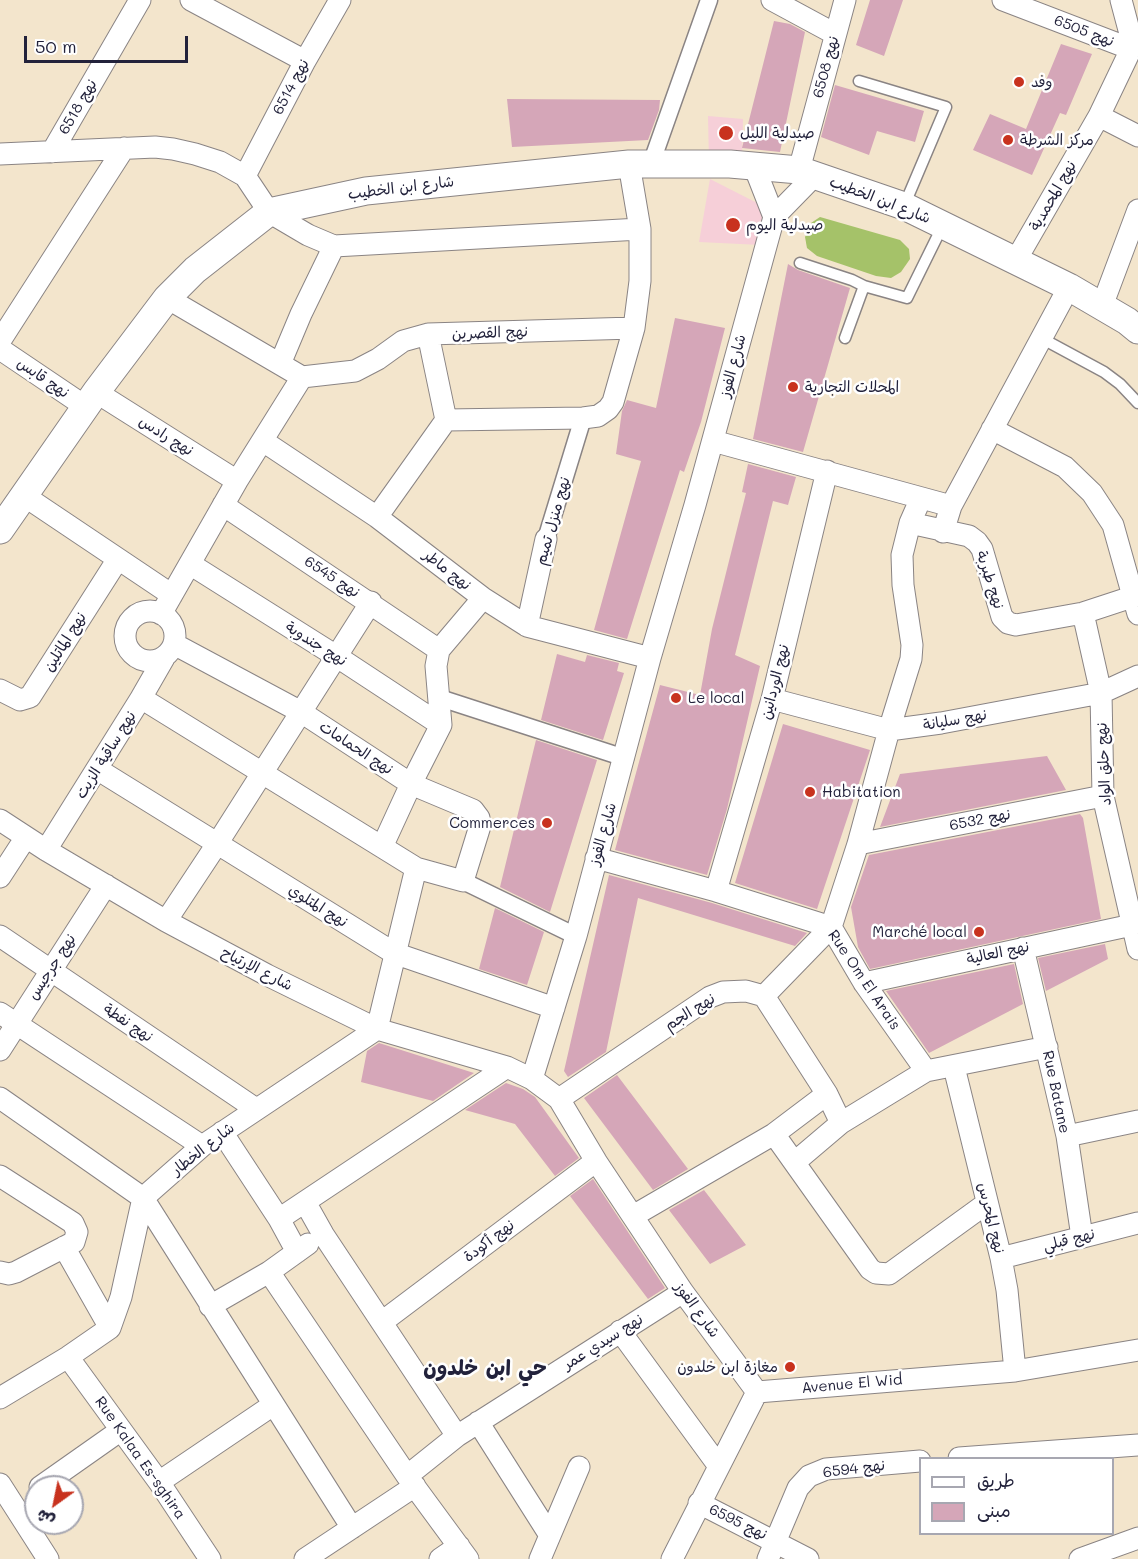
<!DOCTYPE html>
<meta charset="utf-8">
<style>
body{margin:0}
#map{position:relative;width:1138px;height:1559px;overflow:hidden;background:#f3e5cc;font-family:Mali,"Playpen Sans Arabic",sans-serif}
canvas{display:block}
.legend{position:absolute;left:919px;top:1457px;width:195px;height:78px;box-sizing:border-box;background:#fff;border:2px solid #a7a7b1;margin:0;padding:8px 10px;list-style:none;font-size:18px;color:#22223b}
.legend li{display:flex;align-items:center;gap:12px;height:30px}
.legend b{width:30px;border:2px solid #a7a7b1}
.north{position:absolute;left:24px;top:1475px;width:60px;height:60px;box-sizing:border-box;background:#fff;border:2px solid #a7a7b1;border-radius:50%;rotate:213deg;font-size:16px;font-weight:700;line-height:24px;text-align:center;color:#22223b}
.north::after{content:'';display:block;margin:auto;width:21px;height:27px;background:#c8321e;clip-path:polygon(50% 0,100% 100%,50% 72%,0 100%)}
.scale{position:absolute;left:24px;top:36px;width:164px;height:27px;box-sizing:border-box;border:3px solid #22223b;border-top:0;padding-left:8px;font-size:18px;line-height:21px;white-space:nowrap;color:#22223b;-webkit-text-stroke:4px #fff;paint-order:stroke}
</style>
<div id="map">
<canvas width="1138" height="1559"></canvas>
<ul class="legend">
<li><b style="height:8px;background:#fff"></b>طريق</li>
<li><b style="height:16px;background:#d5a6b8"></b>مبنى</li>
</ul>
<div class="north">ش</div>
<div class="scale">50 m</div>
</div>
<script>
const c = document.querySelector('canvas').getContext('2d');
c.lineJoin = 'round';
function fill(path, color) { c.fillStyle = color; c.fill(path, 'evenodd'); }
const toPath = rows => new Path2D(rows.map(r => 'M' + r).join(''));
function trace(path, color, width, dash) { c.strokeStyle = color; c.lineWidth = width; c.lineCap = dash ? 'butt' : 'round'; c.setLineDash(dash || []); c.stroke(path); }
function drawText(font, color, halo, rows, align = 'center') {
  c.font = font + ' Mali,"Playpen Sans Arabic",sans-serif'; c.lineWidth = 5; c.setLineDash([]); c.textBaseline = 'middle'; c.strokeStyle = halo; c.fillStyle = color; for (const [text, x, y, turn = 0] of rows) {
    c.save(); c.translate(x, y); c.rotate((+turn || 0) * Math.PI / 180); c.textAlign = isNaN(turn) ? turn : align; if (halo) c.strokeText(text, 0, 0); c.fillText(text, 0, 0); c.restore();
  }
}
const built = toPath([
 [708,116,743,119,742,161,709,162],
 [710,179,767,208,761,245,699,242]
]);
const green = toPath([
 [820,217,900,240,909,249,910,259,901,272,891,278,876,276,817,256,807,248,805,237,811,223]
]);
const building = toPath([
 [870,0,903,0,884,56,856,45],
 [774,21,790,24,805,32,780,152,742,148],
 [1061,44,1092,54,1066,115,1060,113,1032,175,973,150,990,114,1026,129],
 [835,85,924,111,915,142,877,131,869,155,821,137],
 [507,99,660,100,659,110,648,140,512,147],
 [788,264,798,270,850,288,803,452,753,439],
 [675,318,725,328,701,422,684,472,680,470,627,639,594,630,641,461,616,454,622,411,627,400,656,408],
 [748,464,796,477,788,505,773,501,735,655,760,666,727,809,707,875,615,850,660,685,700,695,712,629,746,493,742,492],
 [557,654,585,662,587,655,619,663,617,671,624,673,603,740,541,720],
 [783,724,870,750,817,909,735,883],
 [536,740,597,760,550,912,500,887],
 [1047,756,1066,790,880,827,900,774],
 [1080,814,1083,818,1101,919,870,969,858,947,851,907,869,855],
 [609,875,712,903,807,933,795,946,638,898,606,1052,568,1077,564,1071],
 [495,908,544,932,527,985,479,969],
 [1105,944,1108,959,1046,991,1038,958],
 [1014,964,1023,1004,929,1053,886,991],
 [379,1043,474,1073,433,1101,361,1082,367,1051],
 [617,1075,688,1169,653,1190,584,1098],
 [506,1083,523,1089,535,1097,579,1158,555,1176,515,1124,465,1110],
 [593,1179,665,1288,648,1299,570,1196],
 [704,1190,746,1245,710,1264,669,1210]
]);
const service = toPath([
 [859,81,946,107,904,206],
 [800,263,852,280,864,286,907,298,943,225],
 [845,338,864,286],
 [1041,338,1104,372,1120,384,1138,403]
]);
const pedestrian = toPath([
 [651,164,709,0],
 [546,539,583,418],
 [440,698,625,758],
 [463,881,576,936]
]);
const minor = toPath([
 [191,0,305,61],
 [772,0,835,34],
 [1003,0,1131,49],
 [1099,116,1138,136],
 [52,152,140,0],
 [0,154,155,147,173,149,195,154,220,162,245,176,269,212,308,235,334,246,640,229],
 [754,166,774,217],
 [799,170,845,0],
 [245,176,305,61,340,0],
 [1016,260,1099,116,1133,45,1121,0],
 [1102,306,1138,210],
 [0,341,124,148],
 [0,349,86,407],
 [280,364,301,314,334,246],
 [302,377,355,371,378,359,403,341,428,334,634,328],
 [96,392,237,481],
 [446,420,583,418,598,416,608,409,613,402,634,328,640,281,640,229,629,164],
 [992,429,1065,467,1092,493,1113,525,1138,614],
 [263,441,377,517,483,598,527,626,650,658],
 [713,441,951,506],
 [23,495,172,595],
 [223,505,439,650],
 [377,517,446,420,428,334],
 [910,523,969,536,977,542,982,549,1002,617,1008,623,1016,625,1083,613,1138,595],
 [943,532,951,506,1069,287],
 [190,564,336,656,441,725],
 '125 636a25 25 0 1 1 50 0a25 25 0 1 1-50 0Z',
 [1083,613,1101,693,1103,796,1138,949],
 [161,614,237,481,302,377,167,298],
 [527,626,546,539],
 [0,690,20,700,30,697,118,559],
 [141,698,416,868,463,881,480,826,479,818,473,810,411,784,301,712,174,644],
 [772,699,889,730,941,723,1101,693,1138,676],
 [97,769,394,953,554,1008],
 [0,820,46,850,166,921,267,975,377,1029,507,1067,532,1079,559,1099,596,1161,683,1292,757,1392],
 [858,844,1103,796],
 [382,847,411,784,441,725,436,666,439,650,483,598],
 [46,850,141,698,164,658],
 [596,858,716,891,831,927,864,983,926,1071,1047,1047],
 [0,877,26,837],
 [716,891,772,699,827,471],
 [166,921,217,844,371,602],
 [0,936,256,1109],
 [1023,948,1067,1136,1082,1237],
 [864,983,1132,925],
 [764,996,831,927,858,844,889,730,911,659,912,645,903,585,902,555,910,523,921,498],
 [0,1013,202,1146],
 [0,1050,106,885],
 [954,1067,1001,1258,1007,1290,1015,1371],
 [532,1079,576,936,650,658,695,505,774,217,815,175],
 [0,1098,143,1198,352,1528],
 [559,1099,710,997,723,992,746,991,764,996,827,1094,841,1123],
 [222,1132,279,1219,297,1252],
 [774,1134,870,1269,876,1273,889,1274,987,1203],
 [1067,1136,1138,1121],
 [795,1162,841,1123,926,1071],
 [0,1176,73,1223,77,1232,74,1242,16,1272,9,1274,0,1272],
 [305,1202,323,1234,457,1436],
 [633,1216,774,1134,827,1094],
 [279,1219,507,1067],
 [64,1247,110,1328],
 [1001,1258,1138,1223],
 [269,1272,407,1476,468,1559],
 [210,1306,269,1272,308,1244],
 [382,1322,596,1161],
 [620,1331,718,1465],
 [68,1357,159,1482,210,1559],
 [0,1398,68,1357,110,1328,121,1297,143,1198,202,1146,377,1029,416,868],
 [478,1422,549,1534],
 [959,1458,1138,1445],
 [407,1476,457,1436,683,1292],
 [159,1482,273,1405],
 [0,1484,48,1559],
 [40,1487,121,1430],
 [699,1503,808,1559],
 [305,1559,415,1486],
 [440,1559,459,1546],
 [540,1559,579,1467],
 [672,1559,757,1392,1015,1371,1138,1350],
 [768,1559,798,1488,809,1476,826,1469,920,1461],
 [1080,1559,1138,1538]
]);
const tertiary = toPath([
 [0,530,96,392,167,298,195,270,269,212,366,191,629,164,730,164,799,170,904,206,1069,287,1127,321,1138,330]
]);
const markers = [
 [1019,82,6,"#c8321e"],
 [726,133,8,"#c8321e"],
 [1008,140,6,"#c8321e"],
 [733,225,8,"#c8321e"],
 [793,387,6,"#c8321e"],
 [676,698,6,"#c8321e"],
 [810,792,6,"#c8321e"],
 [547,823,6,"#c8321e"],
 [979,932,6,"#c8321e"],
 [790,1367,6,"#c8321e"]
];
const streetNames = [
 ["نهج 6505",1084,31,21],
 ["نهج 6508",826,67,-75],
 ["نهج 6514",291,87,-62],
 ["نهج 6518",78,107,-60],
 ["شارع ابن الخطيب",401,188,-7],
 ["نهج المحمدية",1053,196,-60],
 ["شارع ابن الخطيب",880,200,21],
 ["نهج القصرين",490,333,-2],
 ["شارع الفوز",733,366,-75],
 ["نهج قابس",43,378,34],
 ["نهج رادس",166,436,32],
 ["نهج منزل تميم",553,521,-74],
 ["نهج ماطر",447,570,38],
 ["نهج 6545",332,577,33],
 ["نهج طبربة",990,580,72],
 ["نهج الماتلين",65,642,-58],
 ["نهج جندوبة",316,644,32],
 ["نهج الوردانين",775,682,-76],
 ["نهج سليانة",955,720,-10],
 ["نهج الحمامات",356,748,33],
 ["نهج ساقية الزيت",106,755,-58],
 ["نهج حلق الواد",1104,764,-93],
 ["نهج 6532",980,820,-11],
 ["شارع الفوز",603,834,-74],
 ["نهج المتلوي",318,906,32],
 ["نهج العالية",998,953,-12],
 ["نهج جرجيس",52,967,-57],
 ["شارع الإرتياح",257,969,27],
 ["Rue Om El Arais",864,980,56],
 ["نهج الجم",690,1012,-32],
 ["نهج نفطة",128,1023,34],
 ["Rue Batane",1056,1092,78],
 ["شارع الخطار",203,1149,-38],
 ["نهج المحرس",991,1218,76],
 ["نهج قبلي",1069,1240,-14],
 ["نهج أكودة",489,1241,-37],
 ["شارع الفوز",697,1310,54],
 ["نهج سيدي عمر",603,1342,-32],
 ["Avenue El Wid",852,1384,-5],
 ["Rue Kalaa Es-sghira",140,1458,55],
 ["نهج 6594",854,1469,-7],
 ["نهج 6595",738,1522,26]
];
const poiNames = [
 ["وفد",1031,82],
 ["صيدلية الليل",740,133],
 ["مركز الشرطة",1020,140],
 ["صيدلية اليوم",746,225],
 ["المحلات التجارية",805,387],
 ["Le local",688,698],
 ["Habitation",822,792],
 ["Commerces",535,823,"right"],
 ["Marché local",967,932,"right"],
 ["مغازة ابن خلدون",778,1367,"right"]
];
const districtNames = [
 ["حي ابن خلدون",485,1369]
];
fill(built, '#f6cfd8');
fill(green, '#a5c269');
fill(building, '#d5a6b8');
trace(service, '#8a8484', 13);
trace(pedestrian, '#8a8484', 19);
trace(minor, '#8a8484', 23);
trace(tertiary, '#8a8484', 29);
trace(service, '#fff', 10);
trace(pedestrian, '#fff', 16);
trace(minor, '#fff', 21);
trace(tertiary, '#fff', 27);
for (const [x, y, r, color] of markers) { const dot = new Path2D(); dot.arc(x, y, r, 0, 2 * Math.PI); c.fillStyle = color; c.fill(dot); trace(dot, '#fff', 2); }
drawText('15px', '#22223b', '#fff', streetNames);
drawText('15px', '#22223b', '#fff', poiNames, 'left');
drawText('bold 21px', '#22223b', '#fff', districtNames);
</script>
